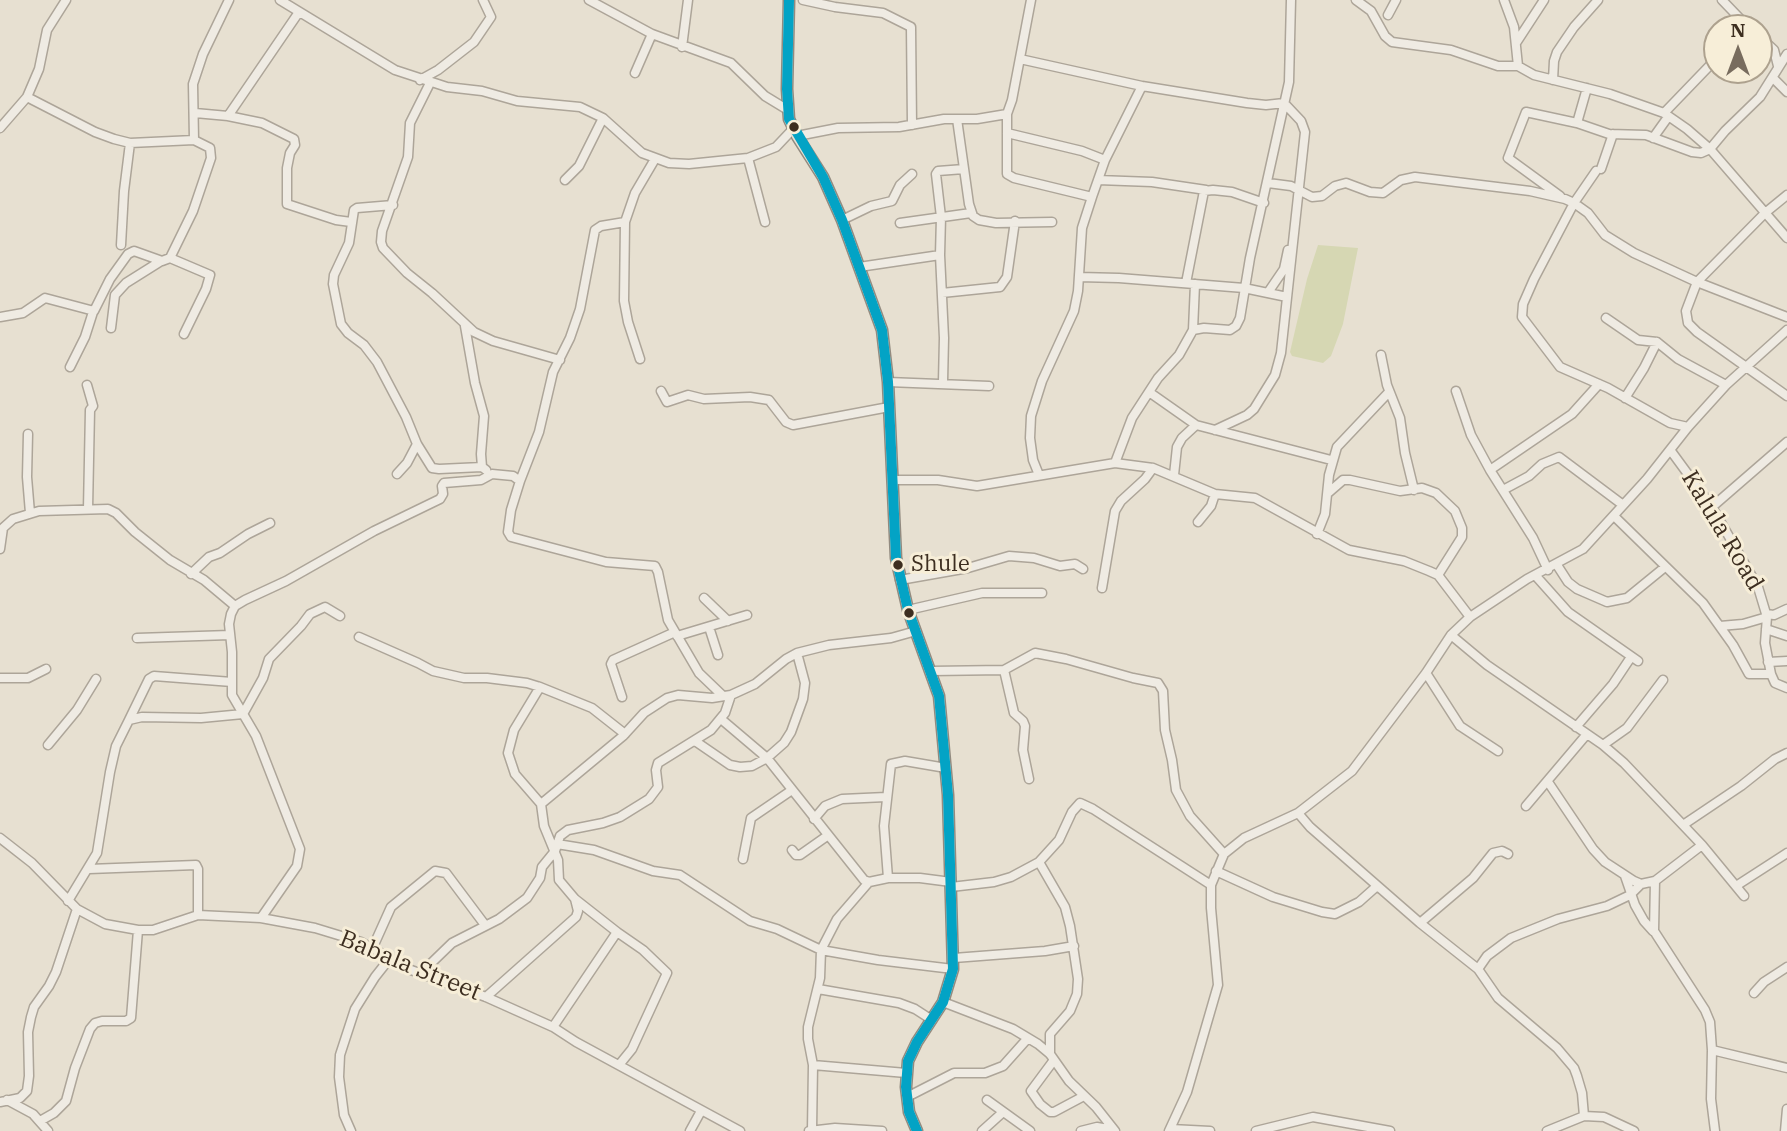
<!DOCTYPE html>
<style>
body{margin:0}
#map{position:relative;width:1787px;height:1131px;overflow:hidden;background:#e7e0d1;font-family:"IBM Plex Serif",serif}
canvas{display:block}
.north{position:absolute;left:1703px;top:14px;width:70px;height:70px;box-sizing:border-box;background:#f7eed8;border:2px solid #ada18e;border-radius:50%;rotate:0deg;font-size:19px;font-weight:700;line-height:28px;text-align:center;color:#3d2e20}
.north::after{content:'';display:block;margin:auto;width:24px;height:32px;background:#786c5e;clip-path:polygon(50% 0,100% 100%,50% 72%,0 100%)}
</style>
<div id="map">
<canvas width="1787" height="1131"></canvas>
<div class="north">N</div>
</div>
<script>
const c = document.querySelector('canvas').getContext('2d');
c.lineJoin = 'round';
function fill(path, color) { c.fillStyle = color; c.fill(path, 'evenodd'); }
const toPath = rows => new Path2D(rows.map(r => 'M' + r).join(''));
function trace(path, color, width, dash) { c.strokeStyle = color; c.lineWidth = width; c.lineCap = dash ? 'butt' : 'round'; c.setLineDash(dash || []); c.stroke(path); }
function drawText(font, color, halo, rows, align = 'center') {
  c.font = font + ' "IBM Plex Serif",serif'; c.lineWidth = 6; c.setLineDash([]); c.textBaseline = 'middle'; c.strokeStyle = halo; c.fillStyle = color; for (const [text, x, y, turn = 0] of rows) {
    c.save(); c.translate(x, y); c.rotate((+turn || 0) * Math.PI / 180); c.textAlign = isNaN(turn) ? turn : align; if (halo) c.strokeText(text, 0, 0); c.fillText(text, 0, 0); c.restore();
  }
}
const green = toPath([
 [1318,245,1358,248,1343,324,1331,356,1323,363,1292,356,1290,352,1307,279]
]);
const minor = toPath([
 [280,0,395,70,447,87,482,91,517,101,580,107,603,118,642,153,669,163,689,164,748,158,776,147,793,129],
 [589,0,652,34,731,63,765,96,788,110],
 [803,0,835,7,883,13,911,27,912,125],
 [1356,0,1371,11,1385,36,1392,42,1451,50,1498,66,1518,66],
 [1504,0,1514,27,1518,66,1534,75,1610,94,1664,113,1687,129,1710,149,1787,238],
 [1722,0,1749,28],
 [1388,15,1396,0],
 [1759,36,1774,50,1778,66],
 [1516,43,1544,0],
 [682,47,688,0],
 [1020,59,1142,86,1247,103,1266,105,1284,103],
 [635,73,652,34],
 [1773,78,1787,92],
 [420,80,438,70,474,42,491,17,483,0],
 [1553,80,1554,61,1557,52,1574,27,1598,0],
 [430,83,410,123,408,157,382,231,381,242,383,248,407,273,432,293,474,332,493,341,560,360],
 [27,97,95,132,114,139,130,143,194,140,210,148,211,158,193,211,170,258],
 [195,113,228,116,262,123,294,139,295,145,290,153,287,168,287,204,336,220,351,222],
 [1664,113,1717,58],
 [1007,114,1007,174,1014,178,1092,197],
 [228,116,299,12],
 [957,119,969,204,973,216,979,220,996,223,1052,222],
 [1577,123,1587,88],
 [0,128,27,97,39,69,47,30,66,0],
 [1007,133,1082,151,1105,160],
 [797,136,838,128,899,127,944,119,977,119,1007,114,1012,100,1031,0],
 [1653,138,1668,117],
 [194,140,193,84,203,54,229,0],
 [748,158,765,222],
 [1601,169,1613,134],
 [1596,171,1574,203,1534,279,1523,304,1522,317,1560,367,1608,388,1670,423,1688,427],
 [565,180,579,166,603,118],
 [1098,180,1152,182,1206,190],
 [1268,183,1291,186,1312,197,1322,196,1335,186,1346,183,1370,192,1383,193,1401,180,1415,177,1530,191,1565,199,1574,203,1588,213,1605,235,1634,253,1697,282,1787,317],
 [1787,195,1765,213,1697,282,1686,311,1688,323,1697,332,1787,396],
 [1560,196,1508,158,1526,112,1577,123,1609,134,1646,135,1692,152,1701,153,1710,149,1725,131,1760,97,1787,54],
 [393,205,357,208,354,210,349,243,334,275,333,284,341,324,348,333,364,345,377,362,406,417,417,444,432,468,439,469,482,467],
 [842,220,871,206,892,201,900,185,912,174],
 [900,223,971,213],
 [121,245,124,191,130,143],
 [940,255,944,338,943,382],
 [859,267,940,255,941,217,936,174,938,171,964,169],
 [1079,277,1119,278,1244,288,1287,297],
 [1186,283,1204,191,1213,190,1232,192,1264,203],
 [1269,291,1284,269,1288,250],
 [942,293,1000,287,1007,277,1015,221],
 [0,317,23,313,45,298,94,311,110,279,128,254,134,251,162,261,170,258,210,275,206,289,184,334],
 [1606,318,1638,340,1657,342,1678,359,1726,385],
 [465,326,475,383,484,416,481,454,482,467,486,470],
 [111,328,115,295,126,283,161,261],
 [1193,330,1195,284],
 [1381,355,1387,385,1400,418,1405,453,1414,490],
 [640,359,628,322,624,301,625,222,635,193,655,159],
 [70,367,85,337,93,312],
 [888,382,989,386],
 [87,385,93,406,90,410,88,509],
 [661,391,667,402,688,395,704,399,750,397,769,400,786,422,793,425,889,407],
 [1456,391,1471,435,1490,470,1533,538,1548,570],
 [1149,392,1196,425,1331,460],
 [1625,398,1644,368,1657,342],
 [1215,430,1247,415,1254,409,1275,375,1281,353,1305,132,1301,121,1284,103],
 [28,434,27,477,30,513],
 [1671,451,1712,507,1758,587,1767,617,1765,643,1771,674,1775,683,1787,688],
 [1115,463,1132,418,1158,378,1179,355,1193,330,1204,328,1230,330,1236,326,1240,318,1250,258,1289,82,1291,0],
 [1490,470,1572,414,1599,384],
 [397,474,407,463,417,444],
 [1039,475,1033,460,1030,438,1031,416,1042,381,1074,311,1078,291,1082,228,1092,197,1105,160,1142,86],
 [1174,475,1177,447,1182,438,1196,425],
 [892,480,938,480,977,486,1115,463,1153,468,1215,494,1255,498,1349,550,1404,561,1429,571,1438,575,1470,617],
 [520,481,539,432,553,372,570,338,580,309,595,230,601,226,625,222],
 [1503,490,1529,476,1542,464,1559,457,1623,505],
 [1328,493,1343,480,1350,480,1400,491,1422,488,1436,493,1455,511,1462,528,1462,537,1438,575],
 [1712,507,1787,442],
 [1614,516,1703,603,1733,645,1749,674,1771,674],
 [1198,522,1211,506,1215,494],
 [1317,534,1325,514,1329,475,1337,447,1389,392],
 [0,549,3,528,13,519,39,511,108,509,116,513,135,532,170,560,204,580,235,606],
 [1557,565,1568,582,1577,589,1607,602,1627,598,1665,567],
 [191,574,209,557,220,553,248,534,270,523],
 [1535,575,1568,612,1638,661],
 [900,580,968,568,1009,556,1034,558,1060,566,1075,564,1083,569],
 [1102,588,1115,511,1121,501,1145,479,1153,468],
 [704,598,728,621],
 [908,610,982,593,1042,593],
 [1766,614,1774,615,1787,609],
 [1720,626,1743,624,1767,617],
 [709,627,718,655],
 [1766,629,1787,636],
 [1451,635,1487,665,1603,745,1624,763,1702,845,1744,896],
 [677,636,747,615],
 [359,637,418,663,433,671,464,678,487,678,527,683,540,687,592,708,625,734],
 [137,638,230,635],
 [1768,662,1787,661],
 [1004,670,1014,713,1023,721,1025,726,1023,750,1029,779],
 [931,671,1004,670,1035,653,1066,659,1133,678,1158,683,1163,691,1165,730,1172,760,1176,790,1190,816,1224,854],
 [1426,673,1460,726,1498,751],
 [0,678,28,678,46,669],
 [622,697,611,664,613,660,675,632],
 [721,719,767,758,864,880,869,882,888,878,920,878,951,882],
 [129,720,149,679,154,676,232,682],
 [1576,727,1613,684,1631,657],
 [695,741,730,765,740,767,752,766,767,758,784,743,791,732,803,699,805,683,797,653],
 [48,745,77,710,96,679],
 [1603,745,1627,728,1663,680],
 [1548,782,1593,849,1605,862,1634,881,1641,884,1655,881,1702,845],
 [541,804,623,736,644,713,667,698,678,695,712,698,731,695,755,684,786,659,797,653,829,645,891,638,916,631],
 [1526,806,1587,734],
 [1298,813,1310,827,1420,923,1478,969,1498,998,1557,1048,1574,1068,1577,1076,1582,1093,1584,1116],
 [814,819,825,806,842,799,886,797],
 [1683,825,1741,786,1775,759,1787,753],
 [0,838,32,863,77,909,105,924,138,930,153,930,198,915,261,918,315,928,361,942,411,970,486,997,553,1027,576,1042,740,1131],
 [557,844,594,850,653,871,680,875,750,921,777,929,821,950,878,960,953,969],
 [792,850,796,855,800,855,827,836],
 [743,859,751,818,792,790],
 [1039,862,1065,907,1070,926,1078,979,1077,994,1070,1011,1050,1034,1050,1054],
 [89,869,196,865,198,869,198,915],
 [1216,871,1273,897,1322,912,1335,914,1359,902,1377,886],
 [1625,876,1635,905,1644,921,1653,931],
 [888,878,884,826,891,764,905,761,946,768],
 [1655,881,1654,931,1705,1010,1710,1022,1712,1050,1711,1099,1715,1131],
 [1736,886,1787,853],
 [951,887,994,882,1011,877,1039,862,1059,840,1072,812,1080,803,1093,809,1211,885],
 [68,901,97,853,110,772,116,746,129,720,142,717,201,718,243,714,263,678,269,659,301,626,310,614,325,607,340,616],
 [261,918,297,866,300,849,256,736,232,695,232,652,229,624,231,614,235,606,245,600,286,581,374,531,440,499,443,494,442,486,444,483,481,480,492,474,513,476,520,481,511,510,508,532,511,537,606,562,655,566,658,572,668,620,699,673,723,696],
 [1420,923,1473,878,1493,853,1502,851,1508,854],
 [617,932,643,950,667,973,632,1049,619,1065],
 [373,947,391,907,435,871,446,873,485,925],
 [954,958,1045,951,1074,946],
 [1478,969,1487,956,1511,938,1558,919,1607,906,1630,895,1641,884],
 [420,974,452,943,499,919,527,898,540,878,542,867,555,851,560,836,568,830,603,823,620,817,649,799,658,787,656,770,658,763,711,730,725,713,731,695],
 [818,989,899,1003,915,1009,932,1020],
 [1754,993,1764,982,1787,967],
 [486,997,576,917,578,911,575,899,559,880,558,860,544,826,541,804,515,774,508,753,514,730,540,687],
 [943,1002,1013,1029,1038,1044,1050,1054,1069,1081,1096,1107,1115,1131],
 [553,1027,617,932,575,899],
 [1712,1050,1787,1068],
 [1054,1060,1031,1091,1040,1104,1050,1112,1054,1112,1084,1096],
 [813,1065,906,1073],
 [907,1097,954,1073,985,1073,1003,1066,1028,1038],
 [7,1100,33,1114,48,1131],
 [987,1100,1030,1131],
 [0,1102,20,1098,27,1091,29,1076,28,1032,31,1017,34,1007,49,986,56,972,77,909],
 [40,1121,54,1113,66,1101,75,1068,90,1029,95,1023,102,1021,126,1021,131,1018,138,930],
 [1171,1129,1210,1131],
 [812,1130,813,1065,808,1039,808,1027,820,978,821,950,837,919,869,882],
 [351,1131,344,1115,339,1077,340,1055,355,1009,375,977,390,958],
 [690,1131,701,1111],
 [809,1131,835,1128,882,1131],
 [982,1131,1002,1113],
 [1081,1131,1097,1127,1114,1130],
 [1169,1131,1187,1092,1218,985,1211,908,1211,885,1224,854,1244,838,1298,813,1352,771,1426,673,1451,635,1470,617,1527,579,1583,549,1647,479,1688,427,1726,385,1787,330],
 [1256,1131,1313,1117,1390,1131],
 [1547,1131,1584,1116,1604,1117,1634,1131],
 [1785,1131,1787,1109]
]);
const major = toPath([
 [789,0,787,89,789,119,797,136,823,177,842,220,882,330,888,382,896,558,908,610,939,696,948,795,953,969,943,1002,917,1042,908,1061,906,1087,909,1112,917,1131]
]);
const bus1 = toPath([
 [789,0,787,89,789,119,823,177,842,220,882,330,888,382,896,558,908,610,939,696,948,795,953,969,943,1002,917,1042,908,1061,906,1087,909,1112,917,1131]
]);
const markers = [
 [794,127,6,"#3d2e20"],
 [898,565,6,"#3d2e20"],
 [909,613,6,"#3d2e20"]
];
const busNames = [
 ["Shule",911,565]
];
const streetNames = [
 ["Kalula Road",1722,531,59],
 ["Babala Street",410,966,22]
];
fill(green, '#d6d7b3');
trace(minor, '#ada599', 11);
trace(major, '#928b80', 13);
trace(minor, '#efebe3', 8);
trace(major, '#e6e1d4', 10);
trace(bus1, '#03a3c5', 10);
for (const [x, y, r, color] of markers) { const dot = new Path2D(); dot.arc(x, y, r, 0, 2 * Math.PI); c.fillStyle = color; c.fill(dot); trace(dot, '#f7eed8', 2.5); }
drawText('22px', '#3d2e20', '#f7eed8', busNames, 'left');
drawText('24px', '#3d2e20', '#f7eed8', streetNames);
</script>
